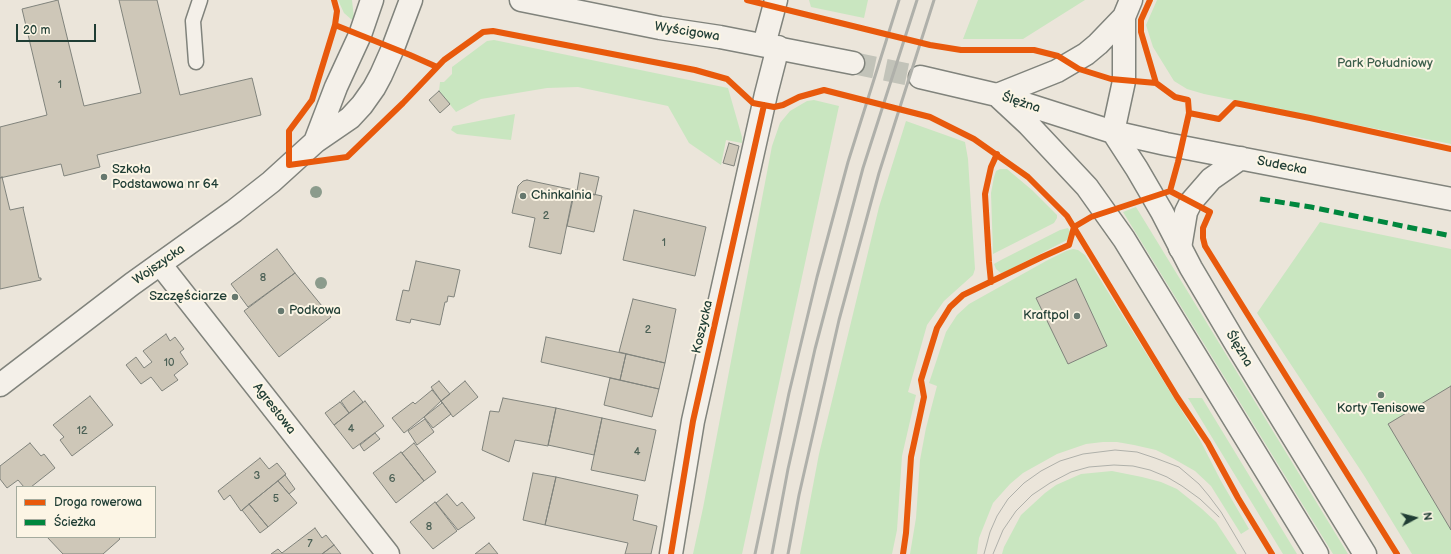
<!DOCTYPE html>
<meta charset="utf-8">
<style>
body{margin:0}
#map{position:relative;width:1451px;height:554px;overflow:hidden;background:#ebe5da;font-family:"Balsamiq Sans",sans-serif}
canvas{display:block}
.legend{position:absolute;left:16px;top:486px;width:140px;height:52px;box-sizing:border-box;background:#fcf5e5;border:1px solid #a4ab9e;margin:0;padding:5px 7px;list-style:none;font-size:12px;color:#1f3d34}
.legend li{display:flex;align-items:center;gap:8px;height:20px}
.legend b{width:20px;border:1px solid #a4ab9e}
.north{position:absolute;left:1395px;top:498px;width:40px;height:40px;-webkit-text-stroke:3px #fcf5e5;paint-order:stroke;rotate:83deg;font-size:11px;font-weight:700;line-height:16px;text-align:center;color:#1f3d34}
.north::after{content:'';display:block;margin:auto;width:14px;height:18px;background:#1f3d34;clip-path:polygon(50% 0,100% 100%,50% 72%,0 100%)}
.scale{position:absolute;left:16px;top:24px;width:80px;height:18px;box-sizing:border-box;border:2px solid #1f3d34;border-top:0;padding-left:5px;font-size:12px;line-height:14px;white-space:nowrap;color:#1f3d34;-webkit-text-stroke:3px #fcf5e5;paint-order:stroke}
</style>
<div id="map">
<canvas width="1451" height="554"></canvas>
<ul class="legend">
<li><b style="height:5px;background:#e8590c"></b>Droga rowerowa</li>
<li><b style="height:5px;background:#00873e"></b>Ścieżka</li>
</ul>
<div class="north">N</div>
<div class="scale">20 m</div>
</div>
<script>
const c = document.querySelector('canvas').getContext('2d');
c.lineJoin = 'round';
function fill(path, color) { c.fillStyle = color; c.fill(path, 'evenodd'); }
const toPath = rows => new Path2D(rows.map(r => 'M' + r).join(''));
function trace(path, color, width, dash) { c.strokeStyle = color; c.lineWidth = width; c.lineCap = dash ? 'butt' : 'round'; c.setLineDash(dash || []); c.stroke(path); }
function drawText(font, color, halo, rows, align = 'center') {
  c.font = font + ' "Balsamiq Sans",sans-serif'; c.lineWidth = 4; c.setLineDash([]); c.textBaseline = 'middle'; c.strokeStyle = halo; c.fillStyle = color; for (const [text, x, y, turn = 0] of rows) {
    c.save(); c.translate(x, y); c.rotate((+turn || 0) * Math.PI / 180); c.textAlign = isNaN(turn) ? turn : align; if (halo) c.strokeText(text, 0, 0); c.fillText(text, 0, 0); c.restore();
  }
}
const green = toPath([
 [338,0,352,0,354,18,352,20,344,13],
 [809,0,868,0,864,18,811,7],
 [978,0,1085,0,1023,39,963,39],
 [1157,0,1451,0,1451,144,1204,94,1187,89,1174,81,1153,47,1146,25],
 [494,40,728,88,742,137,742,143,726,140,721,165,689,143,668,106,578,87,547,88,481,99,456,112,439,91,440,82,444,82,452,74,452,67,487,41],
 [814,100,839,106,742,554,693,554,703,508,772,146,780,123,790,111,807,101],
 [515,114,511,140,457,134,451,130,453,126],
 [906,121,965,142,968,159,975,269,973,275,944,301,927,325,908,392,916,395,902,456,897,530,892,554,800,554,819,454,879,207],
 [1000,169,1007,169,1032,190,1057,215,1057,218,1054,223,993,254,991,193,994,177,996,171],
 [1136,207,1312,495,1348,554,1333,554,1123,212],
 [1320,222,1451,249,1451,554,1412,554,1365,477,1257,313],
 [1068,228,1071,233,1067,240,1005,272,1001,273,996,269,994,264,1001,260,1060,230],
 [1073,249,1078,250,1085,255,1200,440,1221,481,1249,529,1241,534,1211,486,1195,471,1174,459,1156,450,1134,445,1117,442,1103,442,1086,444,1057,454,1023,473,1010,484,993,503,979,538,977,554,910,554,916,518,920,460,926,428,937,386,929,383,946,332,957,315,969,304,1046,261,1066,251],
 [1188,398,1202,398,1297,554,1283,554],
 [1112,471,1142,477,1161,482,1177,489,1202,509,1216,522,1237,554,1002,554,1004,547,1021,515,1045,493,1056,485,1081,474]
]);
const building = toPath([
 [58,0,84,106,141,93,119,0,157,0,180,95,252,78,261,115,97,155,100,167,64,176,61,164,0,178,0,127,47,115,22,9,58,0],
 [439,91,450,104,440,113,429,100,439,91],
 [729,143,739,146,734,166,723,163,729,143],
 [580,173,599,177,595,195,577,191,580,173],
 [2,177,10,210,24,207,23,208,39,278,41,278,41,280,0,289,0,178,2,177],
 [527,180,574,190,561,254,529,247,535,218,512,213,518,186,523,181,527,180],
 [575,190,602,196,594,232,567,226,575,190],
 [634,210,706,227,695,276,623,260,634,210],
 [277,249,295,273,248,307,231,284,277,249],
 [416,261,460,270,454,297,448,296,447,302,445,302,440,325,411,319,410,323,396,320,403,290,409,291,416,261],
 [295,273,331,317,279,357,244,311,295,273],
 [1076,279,1107,346,1068,364,1036,298,1076,279],
 [633,299,676,309,665,363,619,352,633,299],
 [166,334,170,341,175,337,184,349,180,352,188,364,174,375,178,380,162,391,151,377,141,384,126,365,136,357,144,368,152,362,143,351,166,334],
 [546,337,626,354,620,380,541,362,546,337],
 [626,354,665,363,659,389,620,380,626,354],
 [610,378,659,389,652,417,604,405,610,378],
 [439,381,450,394,441,401,431,387,439,381],
 [465,381,478,397,453,417,441,401,465,381],
 [1451,386,1451,530,1388,424,1451,386],
 [432,390,441,401,424,417,404,433,392,418,413,402,415,404,432,390],
 [354,391,363,402,349,413,341,401,354,391],
 [90,396,113,425,72,456,60,440,64,437,53,425,90,396],
 [503,398,556,408,548,446,515,440,509,462,482,450,490,411,499,412,503,398],
 [365,401,384,426,353,449,334,425,365,401],
 [441,401,451,414,433,428,424,417,442,403,441,401],
 [340,402,349,413,334,425,325,413,340,402],
 [556,408,602,418,594,455,548,445,556,408],
 [602,418,656,430,645,481,591,470,602,418],
 [425,419,434,432,417,445,408,431,425,419],
 [375,433,380,439,364,451,360,445,375,433],
 [30,443,41,456,44,454,55,468,31,487,24,487,18,480,7,488,0,479,0,466,30,443],
 [414,443,436,472,424,481,402,453,414,443],
 [401,452,424,481,396,503,373,473,401,452],
 [260,458,269,469,277,463,286,474,241,511,230,495,224,500,218,491,260,458],
 [533,473,556,477,545,525,523,520,533,473],
 [285,475,295,489,289,494,278,481,285,475],
 [556,477,638,495,633,520,657,526,651,554,625,554,628,543,545,525,556,477],
 [278,481,297,503,268,527,249,504,278,481],
 [447,494,457,506,462,502,475,518,458,530,436,503,447,494],
 [435,502,457,531,433,549,410,522,435,502],
 [249,504,268,527,260,533,242,510,249,504],
 [315,528,322,538,326,535,334,545,322,554,271,554,278,549,282,553,315,528],
 [47,537,118,537,120,539,103,554,63,554,47,537],
 [489,543,498,554,475,554,480,550,489,543],
 [334,545,341,554,322,554,334,545]
]);
const secondaryTunnel = toPath([
 [853,63,920,77]
]);
const service = toPath([
 [196,62,193,21,200,0]
]);
const minor = toPath([
 [764,45,776,0],
 [997,95,1057,71,1086,54,1098,44,1124,17,1131,0],
 [1113,132,1124,81,1124,17],
 [160,264,388,554],
 [671,554,693,421,766,94,778,47]
]);
const tertiary = toPath([
 [1113,132,1166,144,1451,199],
 [315,142,336,87,360,35,372,0],
 [1180,248,1186,212,1191,202,1211,179,1241,158],
 [0,385,132,284,234,211,271,182,315,142,350,118,362,105,374,88,381,75,393,48,411,0]
]);
const secondary = toPath([
 [521,0,660,28,720,37,853,63],
 [920,77,997,95,1113,132,1137,169,1162,212,1191,268,1236,344,1365,554],
 [1000,98,1028,124,1087,187,1124,239,1317,554]
]);
const tram = toPath([
 [984,554,990,532,997,516,1008,499,1024,483,1041,471,1060,461,1083,454,1115,450,1137,452,1155,458,1179,467,1199,484,1209,496,1221,512,1246,554],
 [993,554,1003,530,1016,511,1032,495,1050,483,1071,472,1089,467,1114,465,1133,466,1150,470,1167,477,1182,486,1200,499,1219,517]
]);
const rail = toPath([
 [755,554,789,393,817,277,848,162,899,0],
 [772,554,788,469,815,349,839,258,863,168,917,0],
 [788,554,799,495,839,320,879,173,934,0]
]);
const quiet = toPath([
 [1260,199,1311,207,1451,236]
]);
const cycleway = toPath([
 [334,0,337,11,335,25,312,100,289,131,289,165,347,157,403,103,444,60,483,32,493,31,695,70,727,79,753,103,774,107,783,105,799,97,824,90,930,117,974,139,1028,177,1067,216,1177,397,1208,443,1238,498,1272,554],
 [747,0,930,45,961,50,1034,50,1058,56,1079,69,1111,79,1156,83,1175,97,1188,100,1189,113,1178,162,1170,191,1091,217,1074,227,1069,245,1042,257,963,295,950,307,937,328,921,380,924,397,911,457,906,533,903,554],
 [1150,0,1141,20,1141,32,1156,83],
 [335,25,410,55,437,67],
 [1189,113,1219,119,1235,103,1310,118,1451,149],
 [1170,191,1210,212,1203,228,1203,238,1205,246,1397,554],
 [991,282,989,262,985,194,991,167,997,154],
 [671,554,693,421,764,105]
]);
const trees = [
 [316,192],
 [321,283]
];
const markers = [
 [104,177,4,"#66786e"],
 [523,196,4,"#66786e"],
 [235,297,4,"#66786e"],
 [281,311,4,"#66786e"],
 [1077,316,4,"#66786e"],
 [1381,395,4,"#66786e"]
];
const numberNames = [
 ["1",60,85],
 ["2",546,216],
 ["1",664,243],
 ["8",263,278],
 ["2",648,330],
 ["10",169,363],
 ["4",351,429],
 ["12",82,431],
 ["4",637,452],
 ["3",257,476],
 ["6",392,479],
 ["5",276,499],
 ["8",429,527],
 ["7",310,544]
];
const streetNames = [
 ["Wyścigowa",687,32,9],
 ["Ślężna",1021,103,18],
 ["Sudecka",1282,166,11],
 ["Wojszycka",159,265,-35],
 ["Koszycka",703,327,-77],
 ["Ślężna",1239,349,59],
 ["Agrestowa",274,409,52]
];
const parkNames = [
 ["Park Południowy",1385,64]
];
const poiNames = [
 ["Szkoła",112,170],
 ["Podstawowa nr 64",112,185],
 ["Chinkalnia",531,196],
 ["Szczęściarze",227,297,"right"],
 ["Podkowa",289,311],
 ["Kraftpol",1069,316,"right"],
 ["Korty Tenisowe",1381,409,"center"]
];
fill(green, '#c9e6c0');
fill(building, '#cec7b8');
trace(building, '#80837c', 1);
trace(secondaryTunnel, '#c2c3b9', 22, [22, 11]);
trace(service, '#80837c', 17);
trace(minor, '#80837c', 25);
trace(tertiary, '#80837c', 25);
trace(secondary, '#80837c', 25);
trace(service, '#f4f0e9', 14);
trace(minor, '#f4f0e9', 22);
trace(tertiary, '#f4f0e9', 22);
trace(secondary, '#f4f0e9', 22);
trace(tram, '#afb0aa', 1);
trace(rail, '#afb0aa', 3);
trace(quiet, '#00873e', 5, [10, 5]);
trace(cycleway, '#e8590c', 6);
c.fillStyle = '#8b9b8c';
for (const [x, y] of trees) { c.beginPath(); c.arc(x, y, 6, 0, 2 * Math.PI); c.fill(); }
for (const [x, y, r, color] of markers) { const dot = new Path2D(); dot.arc(x, y, r, 0, 2 * Math.PI); c.fillStyle = color; c.fill(dot); trace(dot, '#fcf5e5', 1.5); }
drawText('11px', '#4b6055', null, numberNames);
drawText('13px', '#1f3d34', '#fcf5e5', streetNames);
drawText('13px', '#3c5f4c', '#fcf5e5', parkNames);
drawText('13px', '#1f3d34', '#fcf5e5', poiNames, 'left');
</script>
